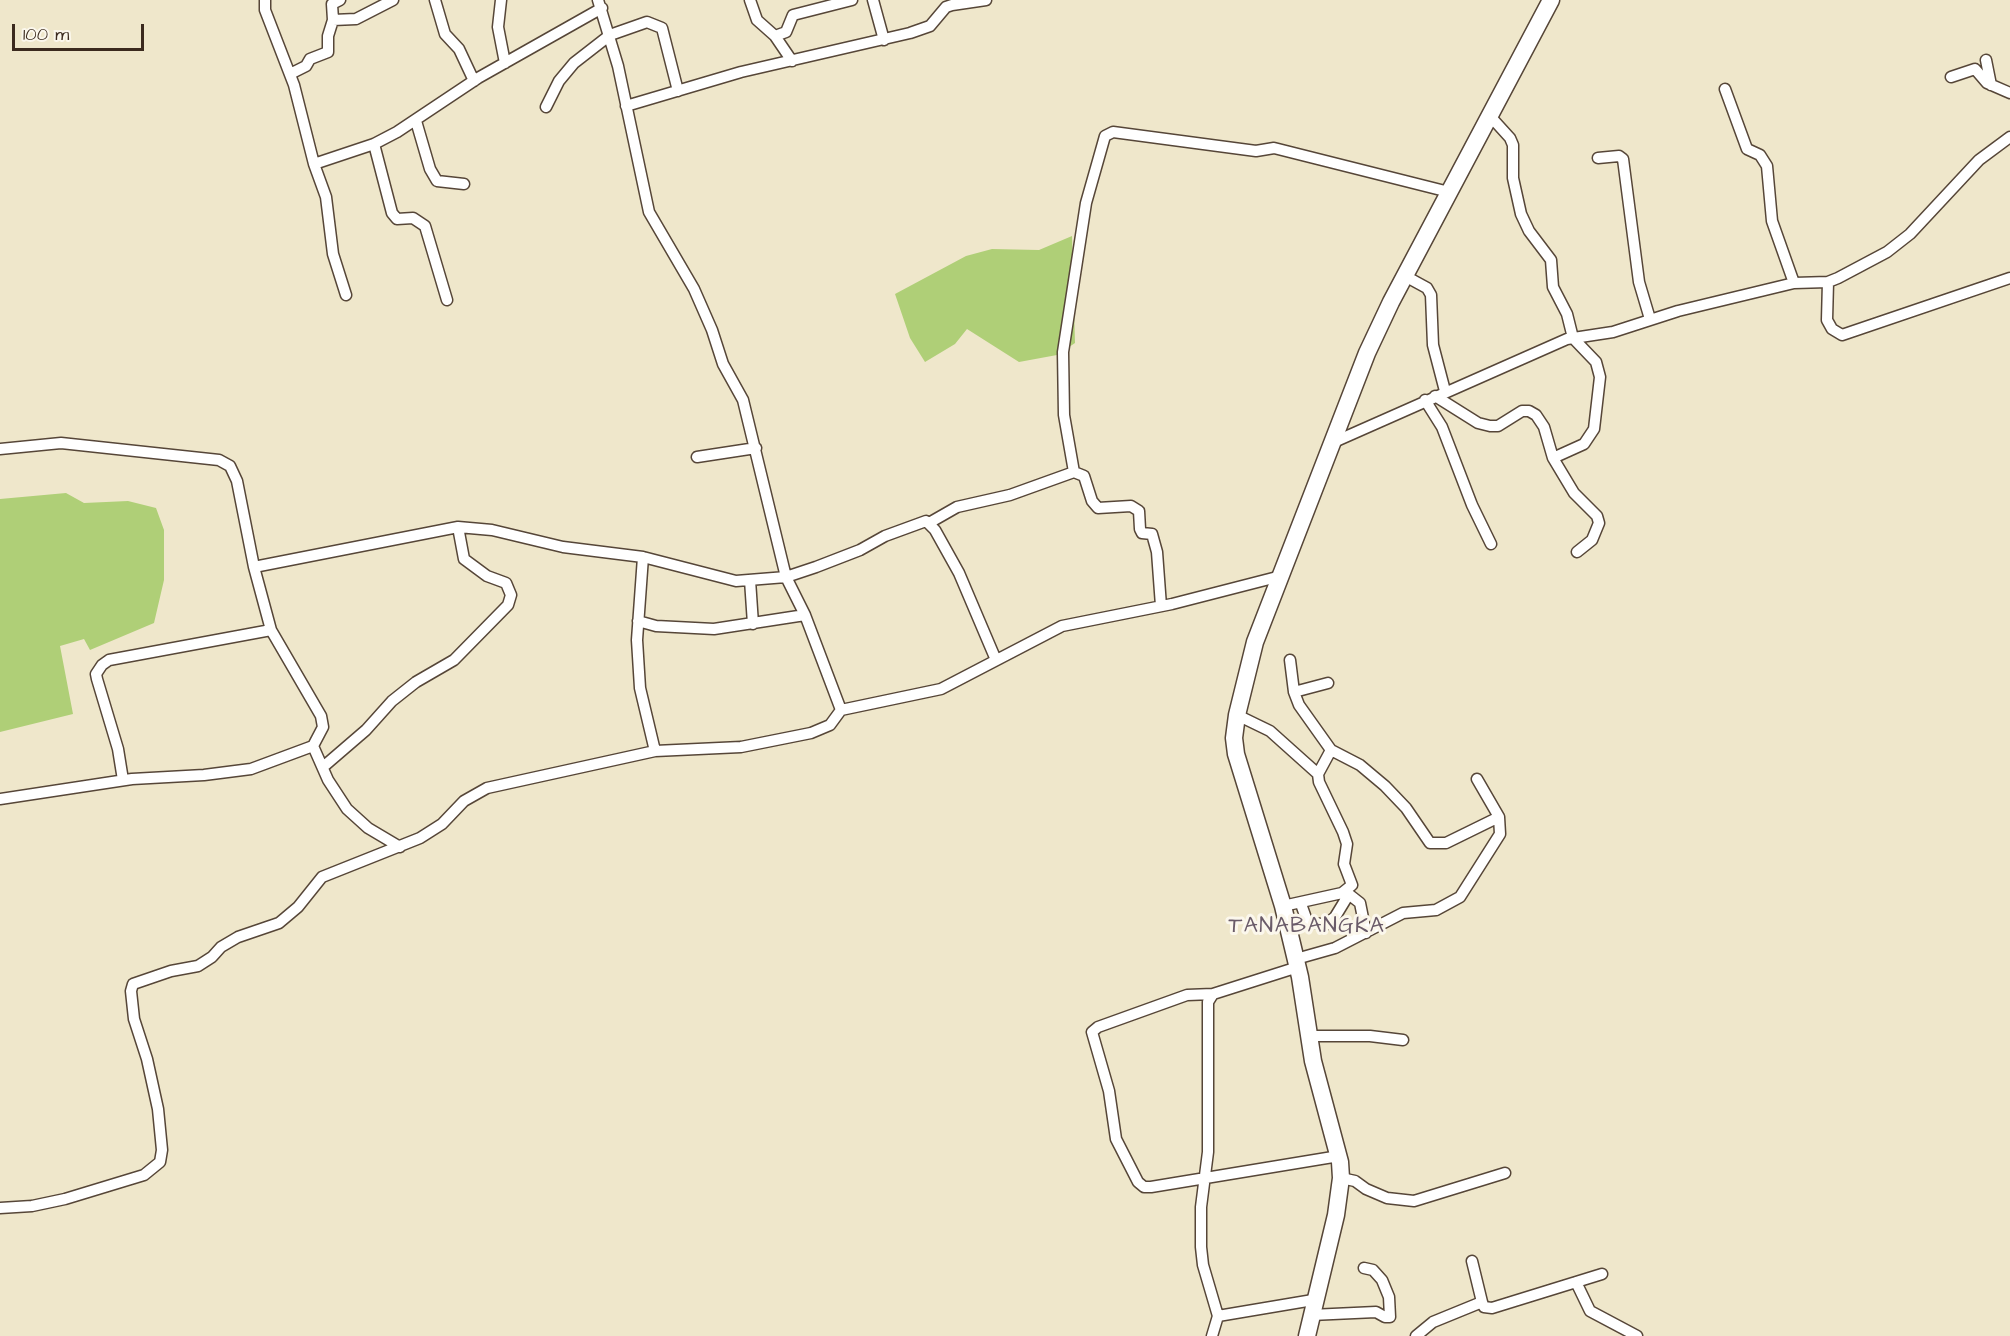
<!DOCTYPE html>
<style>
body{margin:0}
#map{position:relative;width:2010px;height:1336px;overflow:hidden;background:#efe7cb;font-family:"Architects Daughter",sans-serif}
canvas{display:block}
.scale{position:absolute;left:12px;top:24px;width:132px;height:27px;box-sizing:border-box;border:3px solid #3b2a1e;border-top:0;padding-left:8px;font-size:18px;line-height:21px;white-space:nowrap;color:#3b2a1e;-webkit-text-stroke:4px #fbf7ec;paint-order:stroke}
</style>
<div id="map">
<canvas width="2010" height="1336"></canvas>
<div class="scale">100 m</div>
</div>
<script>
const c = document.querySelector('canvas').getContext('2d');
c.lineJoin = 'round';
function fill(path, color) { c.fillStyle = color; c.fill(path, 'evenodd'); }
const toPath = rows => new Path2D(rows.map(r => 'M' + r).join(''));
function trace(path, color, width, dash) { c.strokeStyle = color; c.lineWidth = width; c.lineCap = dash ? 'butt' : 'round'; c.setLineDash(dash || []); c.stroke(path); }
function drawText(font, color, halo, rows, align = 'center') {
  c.font = font + ' "Architects Daughter",sans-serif'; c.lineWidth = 6; c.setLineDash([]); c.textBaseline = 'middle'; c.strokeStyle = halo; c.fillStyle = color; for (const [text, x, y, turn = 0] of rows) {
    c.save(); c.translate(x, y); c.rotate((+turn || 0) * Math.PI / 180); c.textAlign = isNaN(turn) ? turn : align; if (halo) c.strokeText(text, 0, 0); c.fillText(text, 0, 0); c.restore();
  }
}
const green = toPath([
 [1072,236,1075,343,1057,355,1019,362,967,329,955,344,925,362,910,338,895,294,966,256,992,249,1039,250],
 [66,493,84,503,128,501,156,508,164,530,164,580,154,623,90,650,84,639,60,646,73,714,0,732,0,499]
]);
const minor = toPath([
 [265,0,265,10,294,85,314,164,374,144,397,132,478,78,602,8],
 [435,0,445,34,459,49,474,81],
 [501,0,498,27,505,63],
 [598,0,618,66,649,212,694,289,712,330,723,364,743,400,786,577,805,615,841,710,941,689,1062,626,1172,604,1281,576],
 [750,0,757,20,775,36,792,61],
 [873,0,884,40],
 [333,20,356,19,393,0],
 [775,36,786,32,793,15,852,0],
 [1986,60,1991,85],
 [290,74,306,66,310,59,328,52,328,36,333,20,332,4,340,0],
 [1951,77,1975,69,1987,83,2010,93],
 [1725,89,1747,149,1760,155,1767,166,1772,221,1794,283],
 [626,106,741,72,910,33,930,26,946,7,952,5,986,0],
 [546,107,559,81,574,63,610,35,647,22,662,28,678,91],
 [416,121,430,169,437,181,464,184],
 [374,144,392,213,397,219,413,218,425,226,447,300],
 [1598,158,1619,156,1623,159,1639,282,1650,319],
 [314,164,326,197,333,254,346,295],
 [1405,276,1427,288,1431,295,1433,345,1445,391],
 [1828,282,1827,320,1832,329,1842,335,2010,278],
 [1435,396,1478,423,1490,426,1498,426,1522,411,1529,411,1536,415,1544,427,1553,458,1584,444,1594,429,1600,377,1596,362,1573,338,1567,314,1553,287,1551,260,1529,231,1521,214,1513,178,1513,145,1510,138,1490,116],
 [1425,400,1442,427,1472,505,1491,544],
 [1334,442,1567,339,1613,332,1678,311,1794,283,1828,282,1838,278,1887,252,1910,234,1979,160,2010,137],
 [0,449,61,443,219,460,230,466,237,481,254,567,271,630,321,716,323,727,313,746,328,780,347,809,368,828,400,847],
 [697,457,756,448],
 [1553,458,1574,493,1597,516,1599,523,1592,540,1577,552],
 [1074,472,1084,476,1092,501,1098,508,1131,506,1139,511,1140,529,1142,533,1152,534,1157,552,1161,606],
 [929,523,957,507,1010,495,1074,472,1064,415,1063,352,1086,203,1105,136,1113,132,1256,151,1274,148,1449,192],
 [643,557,637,640,640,688,655,751],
 [254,567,458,527,492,530,563,547,643,557,736,581,786,577,816,567,860,550,885,536,926,521,935,530,959,573,996,660],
 [750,580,753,624],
 [638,621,656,626,714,629,805,615],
 [1294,692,1328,683],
 [1237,715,1270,731,1318,774],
 [1331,750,1360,765,1385,786,1406,808,1430,843,1446,843,1499,817],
 [323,767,366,730,392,701,416,682,454,660,508,605,511,595,506,583,487,576,464,559,458,527],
 [123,780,118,749,97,679,96,674,102,665,109,660,271,630],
 [0,799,132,779,204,775,251,769,313,746],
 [1346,892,1360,903,1366,933],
 [1301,904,1307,921,1325,925,1335,917,1349,894],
 [1283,906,1342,893,1352,885,1344,864,1347,844,1343,832,1319,782,1318,774,1331,750,1299,705,1294,692,1290,660],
 [1296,959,1335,948,1403,913,1436,910,1460,897,1500,834,1499,817,1477,779],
 [1213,994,1187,995,1098,1027,1092,1032,1109,1091,1116,1139,1138,1182,1144,1187,1151,1187,1339,1156],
 [1308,1036,1370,1036,1403,1040],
 [1341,1178,1355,1181,1366,1189,1387,1198,1414,1201,1505,1173],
 [0,1208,32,1206,65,1199,144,1175,160,1162,162,1150,158,1109,147,1059,134,1019,131,991,133,984,171,971,198,966,212,957,221,947,238,937,279,923,298,907,322,877,420,838,442,824,464,801,487,788,655,751,741,747,811,733,830,725,841,710],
 [1576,1282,1590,1311,1637,1336],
 [1482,1302,1484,1307,1492,1308,1602,1274],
 [1311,1315,1376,1312,1385,1317,1390,1317,1389,1297,1382,1280,1373,1270,1364,1268],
 [1218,1316,1203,1265,1201,1247,1201,1207,1208,1152,1208,1002,1213,994,1298,967],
 [1212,1336,1218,1316,1313,1300],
 [1416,1336,1433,1322,1482,1302,1472,1261]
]);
const primary = toPath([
 [1307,1336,1336,1215,1341,1178,1340,1162,1313,1061,1300,977,1283,906,1236,754,1234,738,1237,715,1255,642,1367,353,1391,302,1551,0]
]);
const quarterNames = [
 ["TANABANGKA",1307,927]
];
fill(green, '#afcf77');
trace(minor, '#564638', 13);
trace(primary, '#564638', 19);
trace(minor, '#fff', 10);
trace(primary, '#fff', 16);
c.letterSpacing = '1.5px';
drawText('22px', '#6a5b69', '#fbf7ec', quarterNames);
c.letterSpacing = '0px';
</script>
